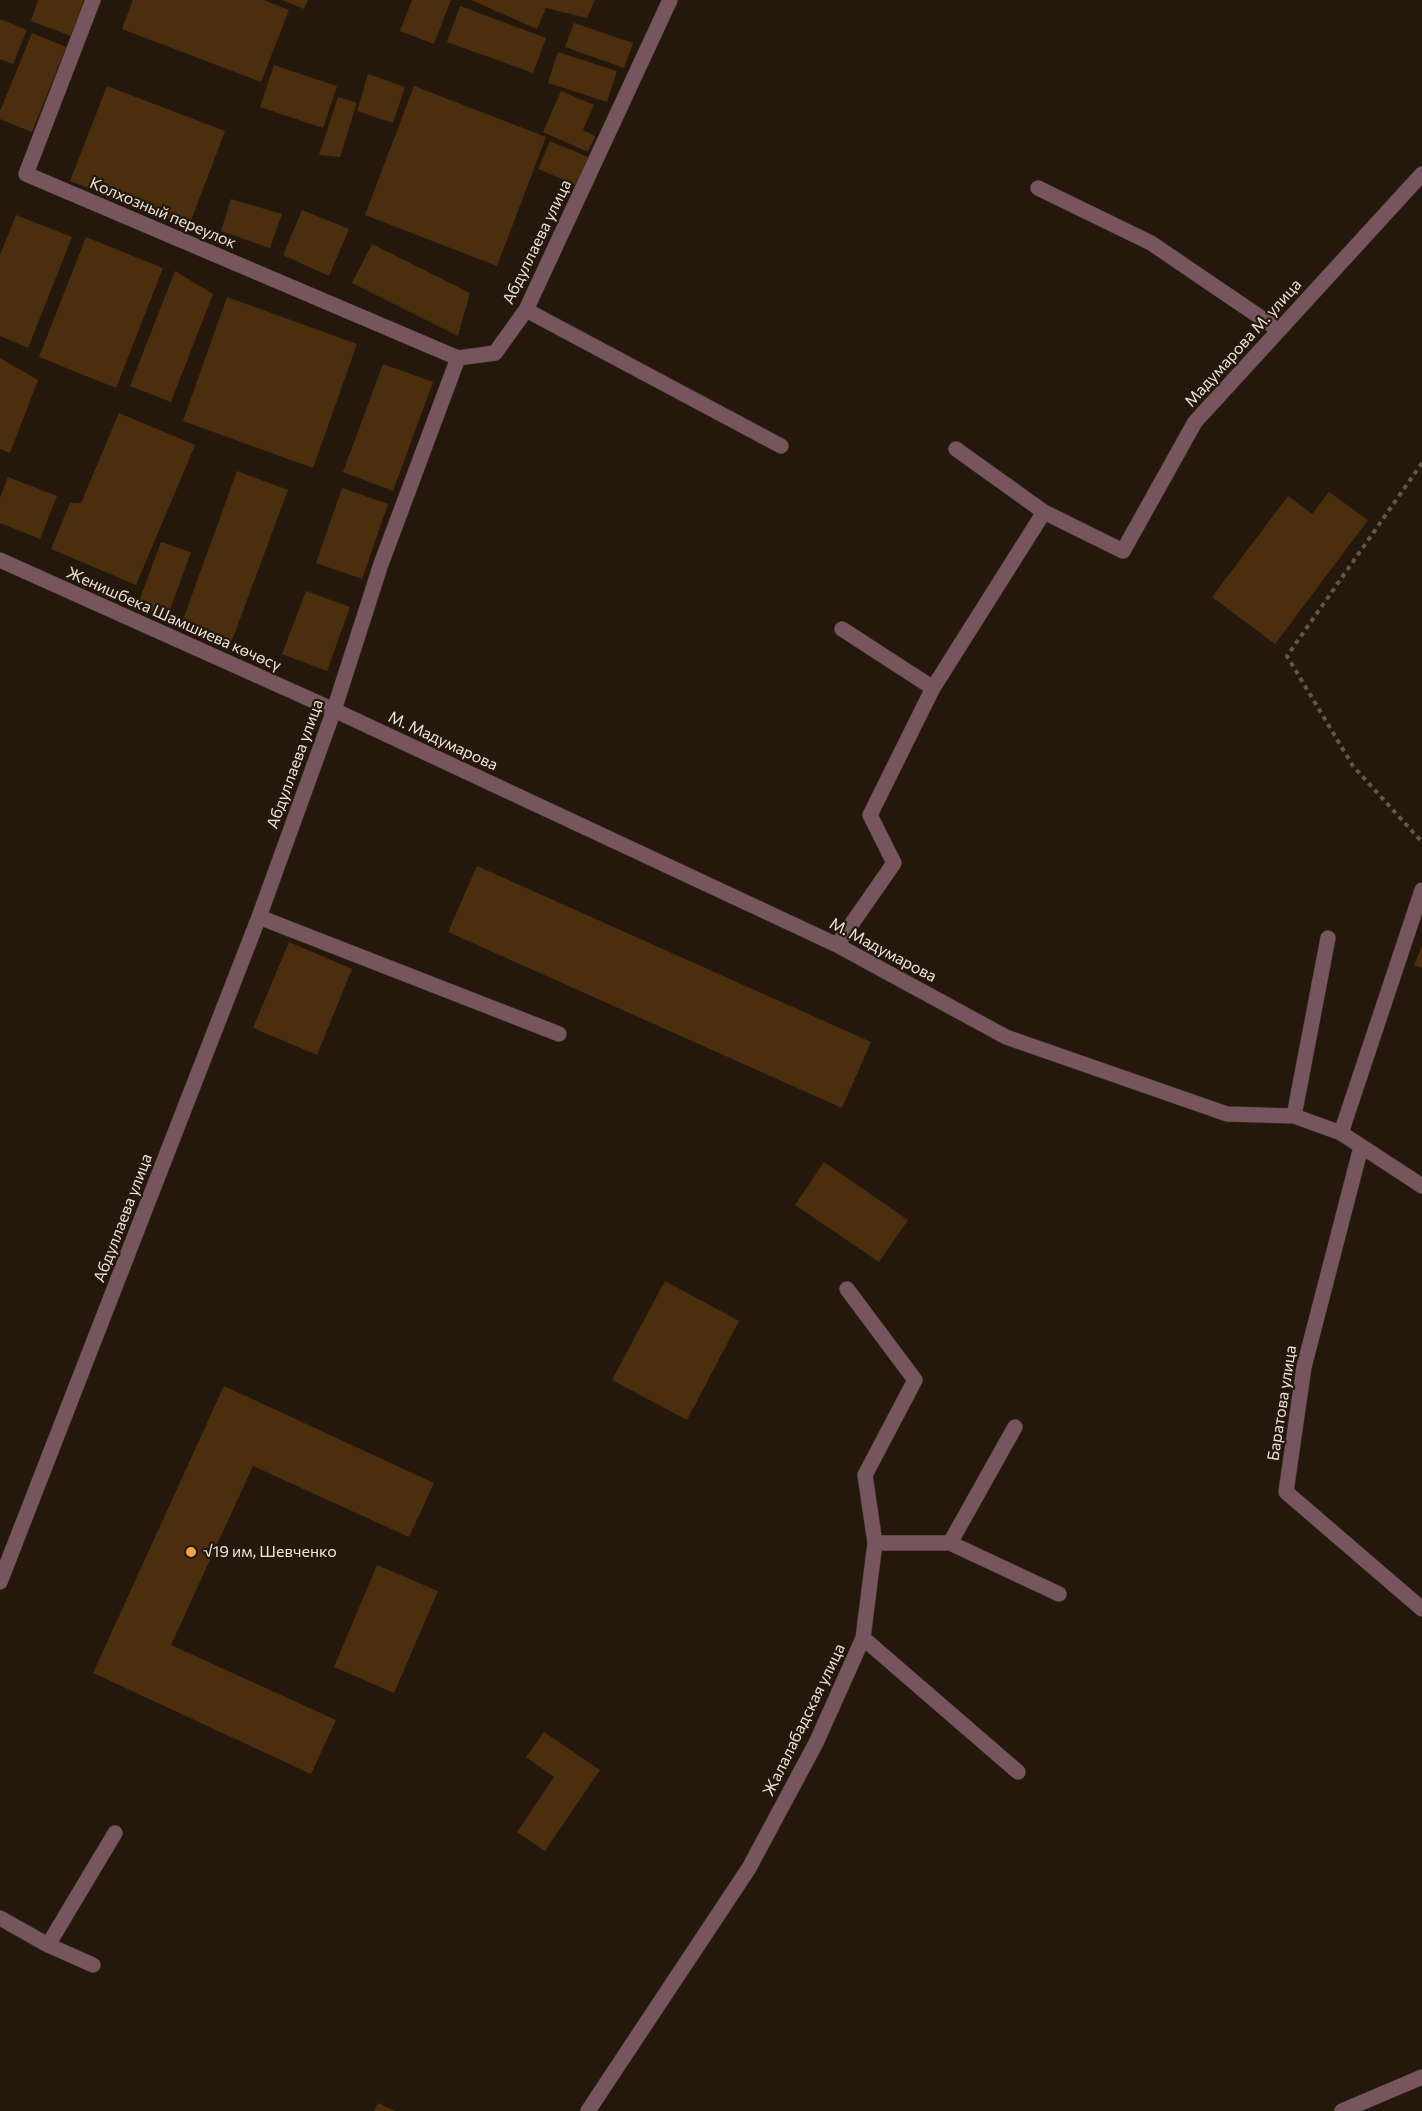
<!DOCTYPE html>
<meta charset="utf-8">
<style>
body{margin:0}
canvas{display:block;background:#24180c}
</style>
<canvas width="1422" height="2111"></canvas>
<script>
const c = document.querySelector('canvas').getContext('2d');
c.lineJoin = 'round';
function fill(path, color) { c.fillStyle = color; c.fill(path, 'evenodd'); }
const toPath = rows => new Path2D(rows.map(r => 'M' + r).join(''));
function trace(path, color, width, dash) { c.strokeStyle = color; c.lineWidth = width; c.lineCap = dash ? 'butt' : 'round'; c.setLineDash(dash || []); c.stroke(path); }
function drawText(font, color, halo, rows, align = 'center') {
  c.font = font + ' Commissioner,sans-serif'; c.lineWidth = 4.5; c.setLineDash([]); c.textBaseline = 'middle'; c.strokeStyle = halo; c.fillStyle = color; for (const [text, x, y, turn = 0] of rows) {
    c.save(); c.translate(x, y); c.rotate((+turn || 0) * Math.PI / 180); c.textAlign = isNaN(turn) ? turn : align; if (halo) c.strokeText(text, 0, 0); c.fillText(text, 0, 0); c.restore();
  }
}
const building = toPath([
 [38,0,84,0,71,36,31,21],
 [133,0,264,0,289,10,261,82,122,29],
 [282,0,308,0,304,9],
 [412,0,451,0,434,44,400,31],
 [471,0,595,0,587,18,546,8,537,29],
 [460,6,546,38,533,73,447,42],
 [0,19,27,30,13,64,0,59],
 [574,23,633,43,624,68,565,47],
 [32,33,66,47,32,132,0,119,0,111],
 [558,52,617,71,607,102,548,83],
 [274,65,337,86,323,128,260,107],
 [368,74,405,87,393,123,357,111],
 [107,86,225,131,189,226,70,181],
 [414,86,546,137,497,266,365,215],
 [561,91,594,105,583,130,595,136,588,152,543,132],
 [338,97,357,103,340,157,319,155],
 [550,141,588,157,576,185,538,169],
 [231,199,282,214,270,248,221,231],
 [302,210,349,229,329,276,283,255],
 [16,215,72,237,28,348,0,336,0,255],
 [86,237,163,268,116,388,39,357],
 [372,244,470,293,458,336,352,283],
 [175,271,213,294,171,402,130,386],
 [227,297,357,344,313,468,183,421],
 [0,358,38,380,10,453,0,449],
 [383,364,433,382,393,491,343,472],
 [119,413,195,445,136,585,51,549,70,503,81,503],
 [237,471,288,490,231,643,181,625],
 [8,477,57,496,40,539,0,523,0,498],
 [342,488,388,504,362,579,316,563],
 [1329,492,1368,520,1275,644,1212,597,1288,496,1312,514],
 [161,542,191,552,166,620,138,604],
 [306,591,350,607,327,671,282,654],
 [477,866,871,1042,842,1108,448,932],
 [289,942,352,969,317,1055,253,1028],
 [1422,946,1422,968,1414,965],
 [824,1162,908,1220,879,1262,795,1205],
 [665,1281,739,1321,687,1420,612,1380],
 [224,1386,434,1483,409,1537,253,1466,171,1645,336,1720,311,1774,93,1673],
 [377,1565,438,1591,394,1693,334,1667],
 [544,1732,600,1770,545,1851,517,1832,554,1777,526,1757],
 [378,2103,395,2111,374,2111]
]);
const path = toPath([
 [1422,463,1287,656,1353,766,1422,842]
]);
const minor = toPath([
 [93,0,26,174,458,358],
 [1038,188,1151,243,1279,330],
 [526,310,781,446],
 [956,449,1044,512],
 [0,560,334,710,837,945,1006,1037,1227,1114,1294,1116,1341,1133,1422,1186],
 [842,629,933,688,1044,512,1123,551,1195,422,1422,174],
 [259,917,559,1034],
 [837,945,894,863,870,815,933,688],
 [1294,1116,1328,938],
 [1341,1133,1422,890],
 [1361,1147,1304,1367,1286,1492,1422,1609],
 [875,1543,950,1543,1059,1594],
 [950,1543,1015,1427],
 [0,1582,259,917,334,710,381,564,458,358,495,353,526,310,670,0],
 [863,1638,1018,1772],
 [0,1918,48,1945,93,1965],
 [48,1945,115,1833],
 [588,2111,749,1868,816,1743,863,1638,875,1543,865,1475,915,1380,847,1289],
 [1342,2111,1422,2077]
]);
const markers = [
 [191,1552,6,"#f2a542"]
];
const streetNames = [
 ["Колхозный переулок",163,213,23],
 ["Абдуллаева улица",537,242,-64],
 ["Мадумарова М. улица",1243,343,-48],
 ["Женишбека Шамшиева көчөсү",174,619,24],
 ["М. Мадумарова",443,741,25],
 ["Абдуллаева улица",295,764,-70],
 ["М. Мадумарова",883,950,28],
 ["Абдуллаева улица",123,1218,-69],
 ["Баратова улица",1282,1403,-81],
 ["Жалалабадская улица",804,1720,-64]
];
const poiNames = [
 ["√19 им, Шевченко",203,1552]
];
fill(building, '#4a2e0d');
trace(minor, '#403429', 16);
trace(path, '#61564b', 4, [4.5, 4.5]);
trace(minor, '#76555e', 15);
for (const [x, y, r, color] of markers) { const dot = new Path2D(); dot.arc(x, y, r, 0, 2 * Math.PI); c.fillStyle = color; c.fill(dot); trace(dot, '#24180c', 2); }
drawText('16px', '#ebe3db', '#24180c', streetNames);
drawText('16px', '#ebe3db', '#24180c', poiNames, 'left');
</script>
